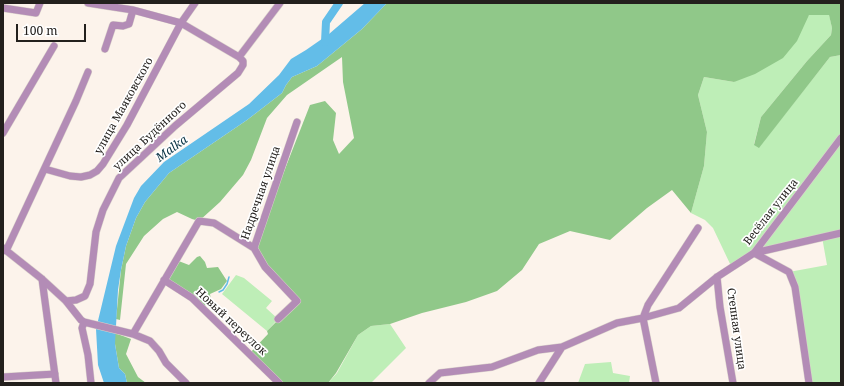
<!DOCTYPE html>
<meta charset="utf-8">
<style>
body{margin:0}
#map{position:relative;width:844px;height:386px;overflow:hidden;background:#fcf3eb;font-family:"Noto Serif",serif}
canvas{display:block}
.frame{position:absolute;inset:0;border:4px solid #23201d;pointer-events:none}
.scale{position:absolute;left:16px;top:24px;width:70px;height:18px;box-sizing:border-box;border:2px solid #23201d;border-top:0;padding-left:5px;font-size:12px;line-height:14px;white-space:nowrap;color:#23201d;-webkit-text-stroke:3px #fff;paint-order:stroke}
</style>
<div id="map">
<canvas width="844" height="386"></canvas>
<div class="frame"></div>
<div class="scale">100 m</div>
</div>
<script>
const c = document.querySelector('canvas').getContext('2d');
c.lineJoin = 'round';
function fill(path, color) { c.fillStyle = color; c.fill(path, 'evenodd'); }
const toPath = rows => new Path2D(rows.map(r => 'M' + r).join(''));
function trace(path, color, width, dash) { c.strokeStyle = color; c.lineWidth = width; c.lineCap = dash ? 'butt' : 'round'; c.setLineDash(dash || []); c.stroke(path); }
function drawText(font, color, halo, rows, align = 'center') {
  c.font = font + ' "Noto Serif",serif'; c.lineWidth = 3.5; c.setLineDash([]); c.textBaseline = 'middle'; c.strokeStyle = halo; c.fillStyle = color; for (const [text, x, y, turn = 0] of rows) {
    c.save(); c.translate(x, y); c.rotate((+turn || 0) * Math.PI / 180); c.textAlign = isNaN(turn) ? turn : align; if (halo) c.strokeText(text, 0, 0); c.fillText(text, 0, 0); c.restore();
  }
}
const green = toPath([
 [829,14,832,28,831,35,807,61,761,117,754,144,759,147,830,57,841,55,841,383,809,383,795,287,789,272,827,265,822,237,754,253,732,268,713,228,705,220,691,213,704,166,707,132,698,95,704,77,734,82,809,15],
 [236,275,244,278,272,301,266,308,278,319,267,331,222,294],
 [390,324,406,348,371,383,328,383,337,373,358,335,371,326],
 [611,362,613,373,630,376,629,383,578,383,585,364]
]);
const forest = toPath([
 [387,3,841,3,841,55,830,57,759,148,754,145,761,117,807,61,831,35,832,28,829,15,809,15,797,41,783,58,755,74,734,82,704,77,698,95,707,132,704,166,691,213,672,190,647,208,610,240,570,231,539,244,522,270,497,291,466,302,422,313,390,324,371,326,358,335,336,373,328,383,279,383,249,354,268,334,267,331,297,301,254,248,310,105,325,101,336,113,333,140,339,154,354,138,343,82,342,57,287,95,267,118,251,160,243,175,220,202,199,221,192,219,177,212,163,219,144,236,126,264,120,320,116,319,121,270,126,246,136,218,145,202,169,173,247,120,282,93,286,85,292,77,317,66,362,29],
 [200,256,205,262,207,268,218,267,227,281,221,289,210,294,211,301,202,308,164,280,176,260,189,265,197,257],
 [115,333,131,339,126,354,138,377,146,383,127,383,125,374,119,368,115,344]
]);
const water = toPath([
 [365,3,387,3,362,29,317,66,292,77,286,85,282,93,247,120,169,173,145,202,136,218,126,246,121,270,118,290,115,344,119,368,125,374,127,383,104,383,98,365,96,329,116,246,134,198,141,186,164,162,249,104,279,75,291,59,306,50,329,34]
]);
const stream = toPath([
 [219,292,223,290,227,284,229,277]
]);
const river = toPath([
 [325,42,326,22,339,3]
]);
const minor = toPath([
 [88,3,133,10,181,23,239,57],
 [3,8,36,13,40,3],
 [105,49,113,25,123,26,129,24,133,10],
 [3,133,54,46],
 [45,169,70,176,81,177,90,175,97,171,103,164,127,125,181,23,195,3],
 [3,248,42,279,66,301,81,320,84,322,133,334,150,341,159,351,166,363,186,383],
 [254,248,265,267,297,301,278,319],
 [6,251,76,101,88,72],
 [754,253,789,272,795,287,809,383],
 [754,253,841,233],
 [717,277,720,307,733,383],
 [42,279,56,383],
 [164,280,192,298,279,383],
 [66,301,76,300,85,296,90,284,96,232,103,210,119,178,175,126,238,73,243,65,243,61,239,57,280,3],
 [84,322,82,328,88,355,91,383],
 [133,334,199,221,214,223,254,248,297,122],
 [3,377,55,374],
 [429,383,440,373,492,367,538,350,562,347,617,323,643,318,648,305,698,228],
 [539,383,562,347],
 [656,383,643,318,679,308,717,277,754,253,841,138]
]);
const streetNames = [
 ["улица Маяковского",124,106,-61],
 ["улица Будённого",150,136,-43],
 ["Надречная улица",261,193,-71],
 ["Весёлая улица",771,212,-52],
 ["Новый переулок",231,322,43],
 ["Степная улица",736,329,82]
];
const waterNames = [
 ["Malka",172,149,-36]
];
fill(green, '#beeeb7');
fill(forest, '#90c889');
fill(water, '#63bde8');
trace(stream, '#63bde8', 1.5);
trace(river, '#63bde8', 8);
trace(minor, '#d9d1ca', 8);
trace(minor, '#b38cb6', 7);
drawText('11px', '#23201d', '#fff', streetNames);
drawText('italic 12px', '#063142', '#fff', waterNames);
</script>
